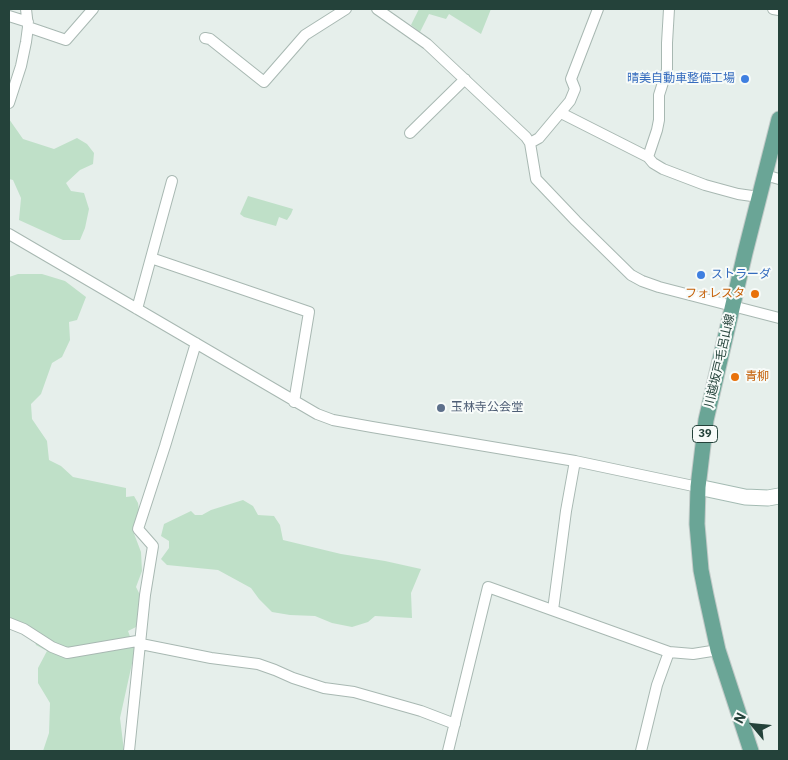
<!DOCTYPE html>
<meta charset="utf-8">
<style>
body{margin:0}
#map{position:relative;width:788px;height:760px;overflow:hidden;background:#e6efeb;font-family:"IBM Plex Sans",sans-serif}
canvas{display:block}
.frame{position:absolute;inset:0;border:10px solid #24423a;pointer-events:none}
.north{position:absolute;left:728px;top:700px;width:50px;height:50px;-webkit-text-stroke:4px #f7fbf9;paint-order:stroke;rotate:298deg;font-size:14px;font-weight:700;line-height:20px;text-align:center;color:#24423a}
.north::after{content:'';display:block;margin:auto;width:18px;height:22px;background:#24423a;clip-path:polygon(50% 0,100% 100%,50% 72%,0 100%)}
</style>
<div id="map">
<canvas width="788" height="760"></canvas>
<div class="frame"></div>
<div class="north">N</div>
</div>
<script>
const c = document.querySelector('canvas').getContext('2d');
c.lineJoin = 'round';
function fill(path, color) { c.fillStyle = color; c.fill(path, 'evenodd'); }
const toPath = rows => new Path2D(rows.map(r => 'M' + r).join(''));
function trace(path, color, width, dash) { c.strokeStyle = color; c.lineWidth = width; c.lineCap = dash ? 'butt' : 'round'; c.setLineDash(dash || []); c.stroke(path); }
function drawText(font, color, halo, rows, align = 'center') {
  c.font = font + ' "IBM Plex Sans","Noto Sans JP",sans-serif'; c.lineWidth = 4; c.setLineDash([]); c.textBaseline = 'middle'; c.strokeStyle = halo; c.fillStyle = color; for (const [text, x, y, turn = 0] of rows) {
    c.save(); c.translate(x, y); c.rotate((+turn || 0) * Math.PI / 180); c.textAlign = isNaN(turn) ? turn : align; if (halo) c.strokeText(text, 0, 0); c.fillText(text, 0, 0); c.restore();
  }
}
const green = toPath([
 [419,9,491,9,481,34,449,14,446,19,429,14,420,32,411,25],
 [9,119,23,139,54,149,77,138,87,144,94,153,93,164,80,170,66,183,71,191,84,193,89,209,85,228,80,240,63,240,19,220,21,198,13,180,9,179],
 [248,196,293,209,291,214,287,220,279,217,276,226,244,217,240,214],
 [18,274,42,274,65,281,86,297,77,320,69,322,70,340,62,357,52,363,41,394,31,404,32,419,47,441,49,460,61,466,73,477,126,488,126,497,134,496,138,503,140,517,133,531,141,552,142,571,136,587,140,595,138,626,128,631,135,650,120,718,124,751,43,751,49,733,50,703,38,683,38,668,47,651,36,645,31,627,9,617,9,277],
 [243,500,253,506,258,515,274,516,280,525,283,540,341,554,385,561,421,569,411,593,412,618,375,616,368,622,352,627,332,623,315,616,290,615,272,612,259,599,251,588,218,570,167,565,161,559,169,548,169,541,161,536,164,524,191,511,195,515,202,515,211,510]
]);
const street = toPath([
 [377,9,427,44,526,137,530,143,536,179,576,221,631,275,642,281,659,287,779,318],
 [773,9,779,10],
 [9,16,28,22],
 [28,27,66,40,93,9],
 [205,38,210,39,264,82,305,35,346,9],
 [9,103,21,66,26,42,28,27,26,9],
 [561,113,648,157,653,163,663,169,705,185,738,194,759,197],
 [410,133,465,79],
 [530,143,539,138,570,101,575,89,571,79,598,9],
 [648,157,657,130,659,120,659,95,667,70,667,43,669,9],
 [765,175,779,179],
 [9,234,317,414,333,420,372,427,575,461,698,487],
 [151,258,309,312,294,402],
 [137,309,172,181],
 [553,610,566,511,575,461],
 [9,623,24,629,52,647,67,653,137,641,141,644,211,658,258,664,275,670,293,678,324,688,354,692,421,711,455,724],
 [129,751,145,595,153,546,138,529,165,446,196,343],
 [448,751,488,587,669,652,693,654,718,650],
 [641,751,657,685,669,652]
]);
const secondary = toPath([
 [698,487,745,497,768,498,779,496]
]);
const primary = toPath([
 [751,751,718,650,706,595,701,570,697,524,698,487,706,420,745,253,779,119]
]);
const markers = [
 [745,79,5,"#3f7fe0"],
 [701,275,5,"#3f7fe0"],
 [755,294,5,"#e8710a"],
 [735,377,5,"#e8710a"],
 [441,408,5,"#5c6f8a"]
];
const shields = [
 [705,434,25]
];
const shieldNames = [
 ["39",705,434]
];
const shopNames = [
 ["晴美自動車整備工場",735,79],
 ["ストラーダ",711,275,"left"]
];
const foodNames = [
 ["フォレスタ",745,294],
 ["青柳",745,377,"left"]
];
const streetNames = [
 ["川越坂戸毛呂山線",720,361,-77]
];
const serviceNames = [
 ["玉林寺公会堂",451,408]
];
fill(green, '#bfe0c8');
trace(street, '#a8b8b2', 12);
trace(secondary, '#a4bbb3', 17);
trace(primary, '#c2cac8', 17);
trace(street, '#fff', 10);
trace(secondary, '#fff', 15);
trace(primary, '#6aa596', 15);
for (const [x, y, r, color] of markers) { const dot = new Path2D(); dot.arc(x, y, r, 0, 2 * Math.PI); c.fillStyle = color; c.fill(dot); trace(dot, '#f7fbf9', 2); }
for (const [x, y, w] of shields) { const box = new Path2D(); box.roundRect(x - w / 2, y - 8.5, w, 17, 4); c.fillStyle = '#f7fbf9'; c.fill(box); trace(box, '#24423a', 1); }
drawText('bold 11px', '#24423a', null, shieldNames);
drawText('12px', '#366cbe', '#f7fbf9', shopNames, 'right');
drawText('12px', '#c56008', '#f7fbf9', foodNames, 'right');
drawText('12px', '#24423a', '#f7fbf9', streetNames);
drawText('12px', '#4e5e75', '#f7fbf9', serviceNames, 'left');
</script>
